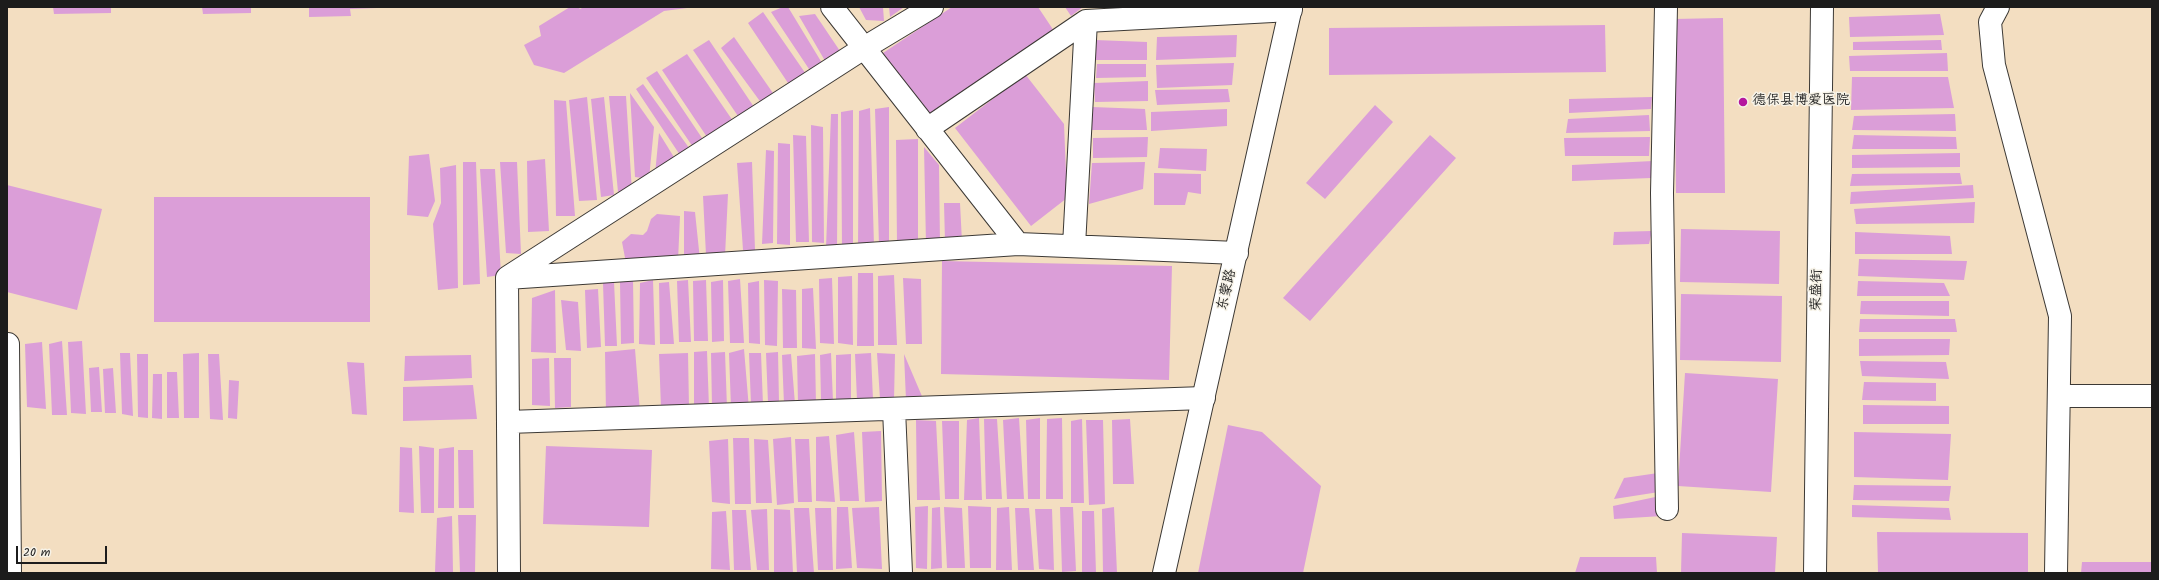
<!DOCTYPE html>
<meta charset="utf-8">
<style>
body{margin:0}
#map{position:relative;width:2159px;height:580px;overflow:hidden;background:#f3dec1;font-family:Kalam,sans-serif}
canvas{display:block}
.frame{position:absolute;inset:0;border:8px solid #1c1c1c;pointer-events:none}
.scale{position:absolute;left:16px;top:546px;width:91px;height:18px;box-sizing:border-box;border:2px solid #1c1c1c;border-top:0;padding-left:5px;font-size:12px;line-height:14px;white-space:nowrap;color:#1c1c1c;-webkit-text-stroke:3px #f7f3e8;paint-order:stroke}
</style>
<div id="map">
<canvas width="2159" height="580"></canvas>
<div class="frame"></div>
<div class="scale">20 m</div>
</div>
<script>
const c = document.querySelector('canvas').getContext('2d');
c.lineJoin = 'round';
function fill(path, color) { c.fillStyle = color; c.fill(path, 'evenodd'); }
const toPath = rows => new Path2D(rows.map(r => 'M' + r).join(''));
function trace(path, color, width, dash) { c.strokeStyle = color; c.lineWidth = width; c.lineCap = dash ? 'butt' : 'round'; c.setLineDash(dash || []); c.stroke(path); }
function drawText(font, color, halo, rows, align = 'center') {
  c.font = font + ' Kalam,"LXGW WenKai TC",sans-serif'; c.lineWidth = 3; c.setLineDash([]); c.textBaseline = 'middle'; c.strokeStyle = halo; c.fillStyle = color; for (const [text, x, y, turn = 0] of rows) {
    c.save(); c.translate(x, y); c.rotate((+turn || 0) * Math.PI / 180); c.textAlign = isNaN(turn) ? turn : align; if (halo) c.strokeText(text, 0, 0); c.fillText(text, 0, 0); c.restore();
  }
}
const building = toPath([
 [53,7,111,7,111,13,54,14],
 [202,7,251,7,251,13,203,14],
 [309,7,377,7,377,8,350,9,351,16,309,17],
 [570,7,578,7,580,9,584,7,687,8,664,11,564,73,534,65,524,45,541,36,539,26],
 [783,7,788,7,822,63,811,72,771,12],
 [859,7,883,7,884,21,866,20],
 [889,7,904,7,890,17],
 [952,7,1038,7,1056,34,929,120,883,53],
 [1065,7,1083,7,1071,16],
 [763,12,808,77,790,86,748,23],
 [815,14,842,54,828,66,799,16],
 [1940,14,1944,35,1850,37,1849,17],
 [1723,18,1725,193,1676,193,1674,19],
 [1605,25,1606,72,1329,75,1329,28],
 [1237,35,1236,57,1156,60,1157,37],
 [734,37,775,96,762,104,721,48],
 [709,40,756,110,740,119,693,50],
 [1095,40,1147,42,1147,60,1095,60],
 [1941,40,1942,50,1853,50,1853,42],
 [1947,53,1948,71,1850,71,1849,56],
 [687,54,733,121,709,140,662,70],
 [1234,63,1232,85,1157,88,1156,65],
 [1097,64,1146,64,1146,77,1096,78],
 [657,71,704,141,695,150,646,78],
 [1025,74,1064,124,1067,198,1031,226,955,128],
 [1852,77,1948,77,1954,108,1851,110],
 [1148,81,1148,101,1095,102,1094,83],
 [643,84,692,152,682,158,636,89],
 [1228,89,1230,102,1157,105,1155,90],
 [630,93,654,127,649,179,635,177],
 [609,96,626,96,632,192,618,192],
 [587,97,597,200,579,201,569,100],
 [604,97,614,195,601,197,591,99],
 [1652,97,1651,109,1569,113,1569,99],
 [554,100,566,101,575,216,556,216],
 [1375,105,1393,122,1325,199,1306,183],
 [889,107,889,247,879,245,875,109],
 [1092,107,1145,109,1147,130,1092,130],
 [870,108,874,246,858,246,859,111],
 [1227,109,1227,126,1151,131,1151,112],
 [853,110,853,249,842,249,841,112],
 [831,114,838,114,837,249,826,248],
 [1955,114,1956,131,1852,130,1854,116],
 [1649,115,1650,131,1566,133,1568,119],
 [811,125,823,127,824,243,812,242],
 [659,133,677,162,655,174],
 [793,135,806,136,809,242,796,242],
 [1430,135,1456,158,1310,321,1283,298],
 [1854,135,1956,137,1957,149,1852,149],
 [1148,137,1147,157,1093,158,1093,138],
 [1650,137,1649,156,1565,156,1564,138],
 [918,139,918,244,897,244,896,140],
 [778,143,790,144,790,245,777,244],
 [924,147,939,165,940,244,926,244],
 [1160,148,1207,149,1206,171,1158,168],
 [766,150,774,151,773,243,762,244],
 [1960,153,1960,167,1852,168,1852,155],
 [429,154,435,201,428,217,407,215,409,156],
 [545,159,549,231,528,232,527,161],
 [1653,161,1651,178,1572,181,1572,165],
 [463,162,476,162,480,284,463,285],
 [500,162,517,162,521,254,506,253],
 [752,162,755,250,743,250,737,163],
 [1145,162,1143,189,1089,204,1092,163],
 [456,165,458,288,438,290,433,224,441,203,440,168],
 [480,169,495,169,501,275,487,277],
 [1154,173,1201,174,1201,194,1188,192,1185,205,1154,205],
 [1960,173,1962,184,1850,186,1852,174],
 [7,185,102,209,77,310,7,292],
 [1973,185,1974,198,1850,204,1851,192],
 [728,194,725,256,706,255,703,196],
 [154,197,370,197,370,322,154,322],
 [1975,202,1974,223,1856,224,1854,209],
 [944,203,960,203,962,242,945,242],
 [684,211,695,212,700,260,684,260],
 [657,214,680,216,678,261,626,263,622,242,631,234,643,235,647,231,651,219],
 [1681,229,1780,231,1779,284,1680,282],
 [1652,231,1649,244,1613,245,1614,232],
 [1855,232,1950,236,1952,254,1855,254],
 [1859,259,1967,261,1964,280,1858,276],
 [942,261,1172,266,1169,380,941,374],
 [858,273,873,273,874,346,857,346],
 [894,275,897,345,878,345,878,276],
 [852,276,853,345,838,343,838,277],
 [832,278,834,344,820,343,819,279],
 [903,278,921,279,922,344,906,344],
 [740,279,744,343,730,343,728,281],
 [633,280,634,343,621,344,620,282],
 [653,280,655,345,639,344,640,283],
 [688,280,691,342,679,342,677,281],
 [706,280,708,341,694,341,693,281],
 [723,280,724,341,712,342,711,282],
 [764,280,778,281,777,346,765,345],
 [759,281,760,344,749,343,748,283],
 [1858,281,1944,283,1950,296,1857,296],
 [614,282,617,346,605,346,603,283],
 [669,282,674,344,660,344,659,283],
 [813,288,816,349,802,348,802,289],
 [598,289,601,347,587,348,585,290],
 [782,289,796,290,797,348,783,348],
 [555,290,556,353,531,352,532,298],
 [1681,294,1782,296,1781,362,1680,360],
 [561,300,578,302,581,351,566,350],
 [1861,301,1949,301,1949,316,1860,314],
 [1860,319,1955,319,1957,332,1859,332],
 [1859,339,1950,339,1949,355,1859,356],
 [62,341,67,415,52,415,49,344],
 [82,341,86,414,71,413,68,342],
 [42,342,46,409,27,407,25,344],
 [635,349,640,412,606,414,605,352],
 [744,349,749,409,731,408,729,353],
 [707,351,709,408,694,409,694,352],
 [725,352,727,408,712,407,711,353],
 [778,352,779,402,768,403,766,353],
 [120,353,130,353,133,416,122,414],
 [199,353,199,418,184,418,183,354],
 [688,353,689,407,661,408,659,354],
 [749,353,761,353,763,405,751,405],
 [831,353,833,402,821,400,820,355],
 [871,353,873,400,857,400,855,354],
 [877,353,895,354,894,400,880,399],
 [137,354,148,354,148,418,138,417],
 [208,354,219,354,223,420,210,419],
 [791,354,795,404,784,404,782,355],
 [815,354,816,404,798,404,797,356],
 [851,354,851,400,836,399,836,355],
 [904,354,924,401,906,400],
 [471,355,472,378,404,381,405,356],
 [549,358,550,406,532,405,532,359],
 [554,358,571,358,571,407,555,408],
 [1860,361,1946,362,1949,379,1862,376],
 [347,362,364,363,367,415,352,414],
 [99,367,102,412,91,412,89,368],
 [113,368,116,413,105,413,103,369],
 [167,372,177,372,179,418,167,418],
 [1685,373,1778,379,1771,492,1678,486],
 [153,374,162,374,162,419,152,418],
 [229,380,239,381,237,419,228,418],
 [1864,382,1936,383,1936,401,1862,400],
 [473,385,477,419,403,421,403,387],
 [1863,405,1949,406,1949,424,1863,424],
 [979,418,982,500,964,500,967,420],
 [1019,418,1024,499,1007,499,1003,420],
 [1040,418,1040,499,1028,499,1026,420],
 [1062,418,1063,499,1046,499,1047,419],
 [984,419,997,419,1002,499,986,499],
 [1082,419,1084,503,1071,503,1071,421],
 [1130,419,1134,484,1113,484,1112,420],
 [916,420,936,421,940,500,917,500],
 [1086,420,1103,420,1105,504,1089,505],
 [942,421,959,421,959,499,945,499],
 [1228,425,1262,432,1321,486,1303,573,1198,573],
 [881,431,882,501,865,502,862,432],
 [854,432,859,501,840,501,836,435],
 [1854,432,1951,434,1948,480,1854,477],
 [829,436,835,502,816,501,816,437],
 [791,437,794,503,777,505,773,439],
 [733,438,749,438,751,504,735,504],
 [728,439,730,504,712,502,709,441],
 [754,439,768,440,772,503,756,503],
 [795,439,809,439,812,502,798,502],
 [419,446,434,448,434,513,421,513],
 [546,446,652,450,649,527,543,524],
 [400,447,412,448,414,513,399,512],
 [454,447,454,508,438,508,439,449],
 [458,450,473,450,474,508,459,508],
 [1658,473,1659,492,1614,499,1624,478],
 [1854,485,1951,486,1949,501,1853,500],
 [1660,496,1662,516,1614,519,1613,506],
 [1852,505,1949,508,1951,520,1852,517],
 [928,506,927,569,916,568,915,507],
 [968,506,991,507,991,568,970,568],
 [837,507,848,507,852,568,836,569],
 [879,507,882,569,857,568,852,508],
 [940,507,942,568,931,569,932,508],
 [944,507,962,508,965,568,947,568],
 [1009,507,1012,570,996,570,997,508],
 [1060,507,1073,507,1076,571,1062,572],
 [1114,507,1117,573,1103,573,1102,509],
 [794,508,809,508,814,573,797,573],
 [815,508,831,508,833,570,818,570],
 [1015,508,1029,508,1034,570,1018,570],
 [767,509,769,570,757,570,751,510],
 [774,509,790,510,793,573,774,573],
 [1035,509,1052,509,1054,570,1039,569],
 [732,510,746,510,751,570,734,570],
 [726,511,730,570,711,569,712,512],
 [1082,511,1094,511,1096,573,1082,572],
 [458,515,476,515,475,573,460,573],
 [452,516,453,572,435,572,437,518],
 [1877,532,2028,533,2028,573,1878,573],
 [1682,533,1777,537,1775,573,1681,573],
 [1580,557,1656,557,1657,573,1575,573],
 [2082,562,2152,562,2152,573,2081,573]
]);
const street = toPath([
 [832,7,1018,244,1237,253],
 [1666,7,1662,193,1667,509],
 [1998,7,1990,22,1994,65,2060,316,2056,573],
 [927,129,1086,21,1291,10],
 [1074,246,1086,21],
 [508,277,864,48,932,7],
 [507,278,1018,244],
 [507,278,509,573],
 [8,344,10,573],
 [2059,396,2152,396],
 [894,409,901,573],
 [508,422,1204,398],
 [1815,573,1822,7]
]);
const secondary = toPath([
 [1164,573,1291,7]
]);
const markers = [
 [1743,102,5,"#b5179e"]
];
const poiNames = [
 ["德保县博爱医院",1752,102]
];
const streetNames = [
 ["东蒙路",1228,290,-77],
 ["荣盛街",1818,290,-89]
];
fill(building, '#db9ed8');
trace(street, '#3c3935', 24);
trace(secondary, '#3c3935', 24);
trace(street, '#fff', 22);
trace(secondary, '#fff', 22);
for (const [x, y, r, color] of markers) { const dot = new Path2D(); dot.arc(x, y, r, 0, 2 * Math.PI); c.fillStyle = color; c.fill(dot); trace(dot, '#f7f3e8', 1.5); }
drawText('14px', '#1c1c1c', '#f7f3e8', poiNames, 'left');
drawText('14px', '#1c1c1c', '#f7f3e8', streetNames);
</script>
